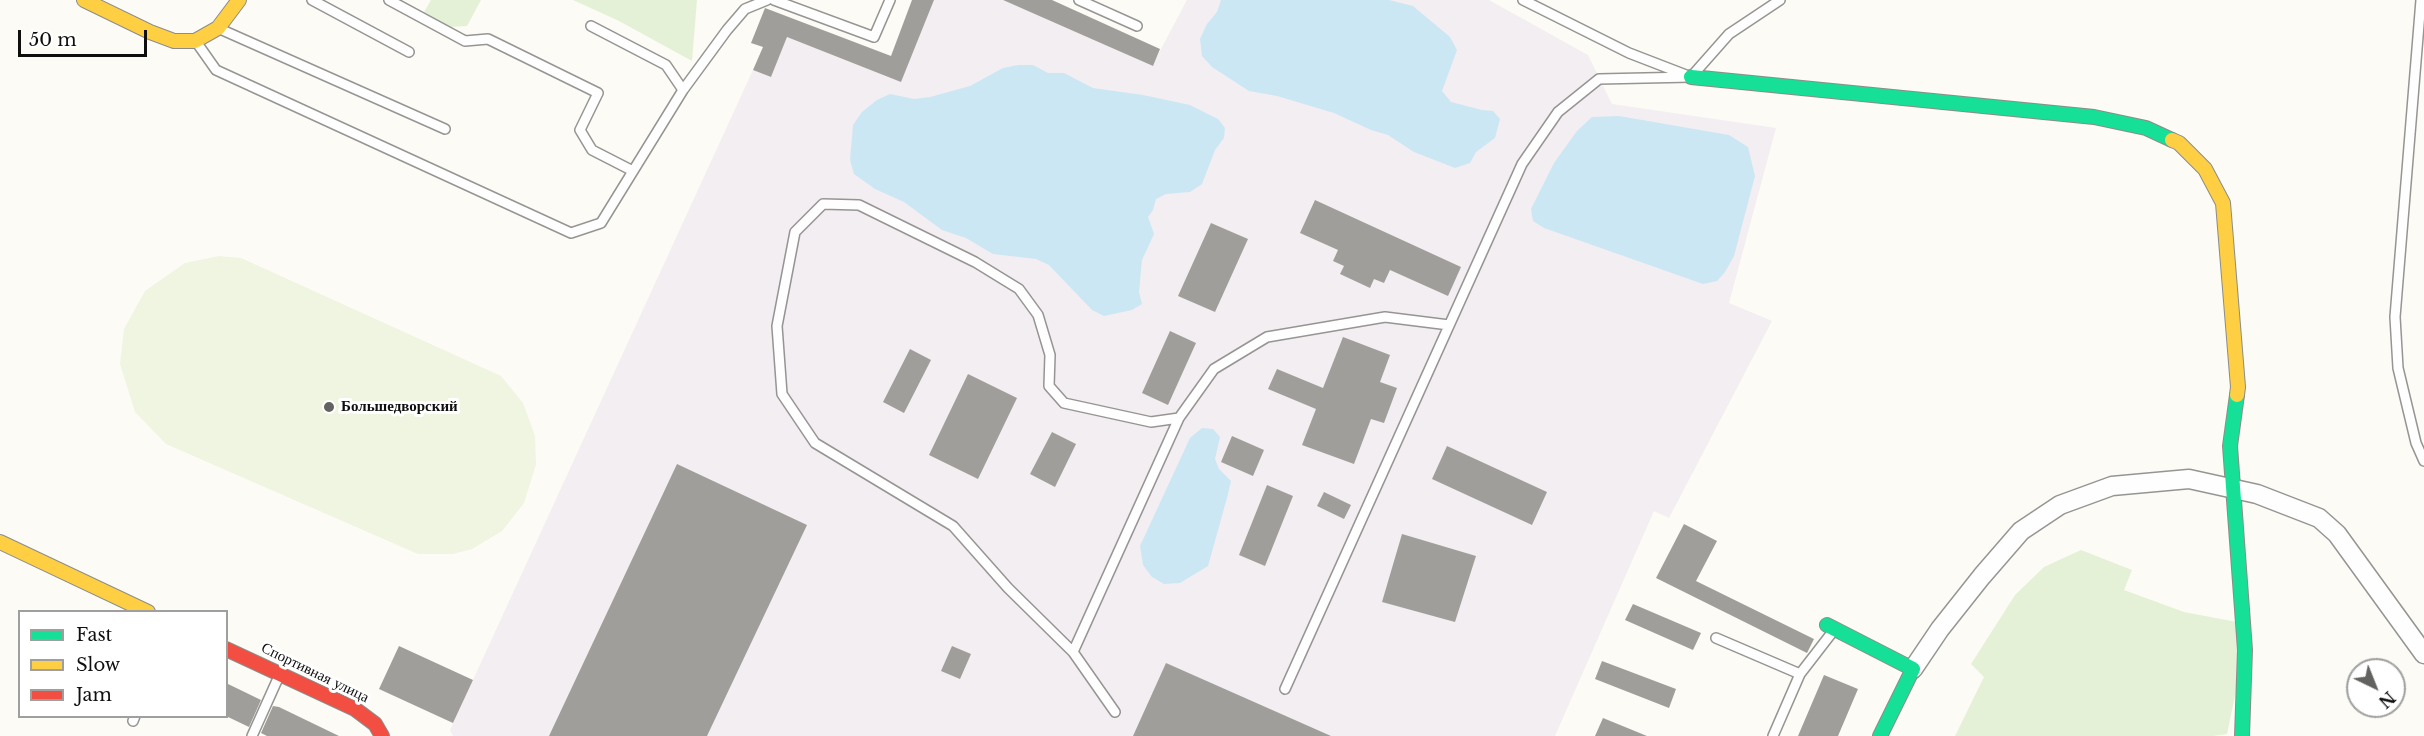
<!DOCTYPE html>
<meta charset="utf-8">
<style>
body{margin:0}
#map{position:relative;width:2424px;height:736px;overflow:hidden;background:#fcfbf5;font-family:"Libre Baskerville",serif}
canvas{display:block}
.legend{position:absolute;left:18px;top:610px;width:210px;height:108px;box-sizing:border-box;background:#fff;border:2px solid #9f9f9f;margin:0;padding:8px 10px;list-style:none;font-size:18px;color:#0f0f0f}
.legend li{display:flex;align-items:center;gap:12px;height:30px}
.legend b{width:30px;border:2px solid #9f9f9f}
.north{position:absolute;left:2346px;top:658px;width:60px;height:60px;box-sizing:border-box;background:#fff;border:2px solid #9f9f9f;border-radius:50%;rotate:137deg;font-size:16px;font-weight:700;line-height:24px;text-align:center;color:#0f0f0f}
.north::after{content:'';display:block;margin:auto;width:21px;height:27px;background:#626260;clip-path:polygon(50% 0,100% 100%,50% 72%,0 100%)}
.scale{position:absolute;left:18px;top:30px;width:129px;height:27px;box-sizing:border-box;border:3px solid #0f0f0f;border-top:0;padding-left:8px;font-size:18px;line-height:21px;white-space:nowrap;color:#0f0f0f;-webkit-text-stroke:4px #fff;paint-order:stroke}
</style>
<div id="map">
<canvas width="2424" height="736"></canvas>
<ul class="legend">
<li><b style="height:8px;background:#16e098"></b>Fast</li>
<li><b style="height:8px;background:#ffcf43"></b>Slow</li>
<li><b style="height:8px;background:#f24e42"></b>Jam</li>
</ul>
<div class="north">N</div>
<div class="scale">50 m</div>
</div>
<script>
const c = document.querySelector('canvas').getContext('2d');
c.lineJoin = 'round';
function fill(path, color) { c.fillStyle = color; c.fill(path, 'evenodd'); }
const toPath = rows => new Path2D(rows.map(r => 'M' + r).join(''));
function trace(path, color, width, dash) { c.strokeStyle = color; c.lineWidth = width; c.lineCap = dash ? 'butt' : 'round'; c.setLineDash(dash || []); c.stroke(path); }
function drawText(font, color, halo, rows, align = 'center') {
  c.font = font + ' "Libre Baskerville",serif'; c.lineWidth = 6; c.setLineDash([]); c.textBaseline = 'middle'; c.strokeStyle = halo; c.fillStyle = color; for (const [text, x, y, turn = 0] of rows) {
    c.save(); c.translate(x, y); c.rotate((+turn || 0) * Math.PI / 180); c.textAlign = isNaN(turn) ? turn : align; if (halo) c.strokeText(text, 0, 0); c.fillText(text, 0, 0); c.restore();
  }
}
const industrial = toPath([
 [934,0,1002,0,1066,26,1152,66,1187,0,1489,0,1588,55,1612,104,1776,128,1729,303,1772,321,1669,518,1654,511,1555,736,453,736,450,730,753,70,771,77,787,37,901,81]
]);
const green = toPath([
 [431,0,481,0,467,26,450,27,424,12],
 [573,0,697,0,692,61,619,21],
 [2081,550,2132,570,2124,590,2184,612,2237,622,2237,686,2227,734,2213,736,1955,736,1984,677,1971,664,2015,595,2044,567]
]);
const pitch = toPath([
 [219,256,241,258,501,376,523,403,535,436,536,464,524,503,502,531,472,549,453,554,418,554,166,444,135,412,120,364,124,329,145,291,185,263]
]);
const water = toPath([
 [1221,0,1389,0,1413,6,1450,37,1457,50,1442,91,1451,102,1482,110,1493,111,1500,119,1495,138,1476,152,1470,163,1455,168,1414,152,1388,135,1371,130,1334,113,1277,96,1249,91,1212,67,1202,56,1200,39,1207,24,1217,12],
 [1018,65,1033,65,1048,73,1064,73,1093,88,1143,95,1190,105,1218,119,1225,128,1224,138,1215,150,1202,184,1190,192,1166,194,1156,199,1153,210,1148,217,1154,234,1142,260,1139,292,1142,304,1132,310,1104,316,1092,310,1049,265,1036,259,993,254,966,238,942,230,904,202,875,189,854,174,850,160,853,125,862,112,877,100,890,94,914,99,930,97,970,86,1003,68],
 [1619,116,1729,135,1748,147,1755,176,1734,256,1725,272,1717,281,1703,284,1544,228,1533,221,1531,209,1554,163,1577,131,1592,117],
 [1202,428,1213,429,1220,437,1215,459,1219,469,1231,481,1227,498,1208,566,1180,583,1164,584,1152,577,1143,565,1140,546,1190,438]
]);
const building = toPath([
 [912,0,934,0,901,82,787,37,771,77,753,70,763,47,751,43,765,8,891,56],
 [1003,0,1052,0,1160,49,1153,66],
 [1315,200,1461,267,1448,296,1390,270,1384,283,1374,279,1370,288,1340,274,1344,266,1333,261,1338,250,1300,233],
 [1211,223,1248,239,1215,312,1178,296],
 [1170,331,1196,343,1168,405,1142,393],
 [1343,337,1390,355,1380,382,1397,388,1384,423,1371,419,1354,464,1302,445,1316,409,1268,389,1277,369,1323,388],
 [910,349,931,360,904,413,883,402],
 [968,374,1017,398,978,479,929,455],
 [1052,432,1076,444,1055,487,1030,474],
 [1232,436,1264,450,1253,476,1221,462],
 [1447,446,1547,492,1532,525,1432,479],
 [677,464,807,525,707,736,549,736],
 [1267,485,1293,496,1265,566,1239,555],
 [1324,492,1351,505,1344,519,1317,506],
 [1684,524,1717,541,1696,581,1814,639,1807,653,1656,578],
 [1402,534,1476,556,1455,622,1382,602],
 [1633,604,1701,633,1693,650,1625,620],
 [399,646,473,680,453,723,379,689],
 [952,646,971,654,960,679,941,671],
 [1602,661,1676,689,1669,708,1595,679],
 [1166,663,1331,736,1133,736],
 [1824,675,1858,689,1838,736,1798,736],
 [226,683,261,700,249,727,226,716],
 [273,706,279,707,339,736,267,736,261,733],
 [1603,718,1647,736,1595,736]
]);
const lane = toPath([
 [312,0,409,52],
 [389,0,465,41,488,39,598,93,580,130,592,150,633,171],
 [774,0,874,37,890,0],
 [1079,0,1137,26],
 [1523,0,1629,53,1686,75],
 [2421,0,2395,317,2398,368,2416,443,2424,461],
 [591,26,666,65,683,90],
 [220,29,445,129],
 [197,43,216,70,571,233,601,223,683,90,727,30,745,9,767,0],
 [1716,638,1800,674],
 [1073,652,1179,418],
 [1285,689,1522,164,1558,112,1599,79,1691,77,1729,34,1780,0],
 [1115,712,1073,652,1008,588,953,526,815,443,782,394,777,326,795,232,823,204,859,205,975,262,1019,289,1038,315,1050,355,1049,386,1064,403,1151,422,1179,418,1214,369,1267,337,1385,317,1449,325],
 [133,721,135,716],
 [252,736,279,676],
 [1773,736,1800,674,1834,630]
]);
const street = toPath([
 [1913,669,1940,629,1982,576,2021,531,2060,505,2112,486,2189,479,2257,494,2319,518,2337,534,2424,654]
]);
const fast = toPath([
 [1691,77,2094,117,2146,128,2172,140],
 [2237,395,2230,446,2245,650,2242,736],
 [1827,625,1913,669,1880,736]
]);
const slow = toPath([
 [84,0,150,32,174,41,195,41,218,28,239,0],
 [2172,140,2179,143,2205,169,2223,203,2238,387,2237,395],
 [0,542,148,612]
]);
const jam = toPath([
 [226,649,355,709,375,724,382,736]
]);
const markers = [
 [329,407,6,"#626260"]
];
const poiNames = [
 ["Большедворский",341,407]
];
const streetNames = [
 ["Спортивная улица",315,673,26]
];
fill(industrial, '#f3eef1');
fill(green, '#e5f1d6');
fill(pitch, '#eff5e0');
fill(water, '#cce7f4');
fill(building, '#a09e9a');
trace(lane, '#969593', 12);
trace(street, '#969593', 21);
trace(fast, '#8c8c89', 16);
trace(slow, '#8c8c89', 16);
trace(jam, '#8c8c89', 16);
trace(lane, '#fffefe', 9);
trace(street, '#fffefe', 18);
trace(fast, '#16e098', 14);
trace(slow, '#ffcf43', 14);
trace(jam, '#f24e42', 14);
for (const [x, y, r, color] of markers) { const dot = new Path2D(); dot.arc(x, y, r, 0, 2 * Math.PI); c.fillStyle = color; c.fill(dot); trace(dot, '#fff', 2); }
drawText('bold 15px', '#0f0f0f', '#fff', poiNames, 'left');
drawText('15px', '#0f0f0f', '#fff', streetNames);
</script>
